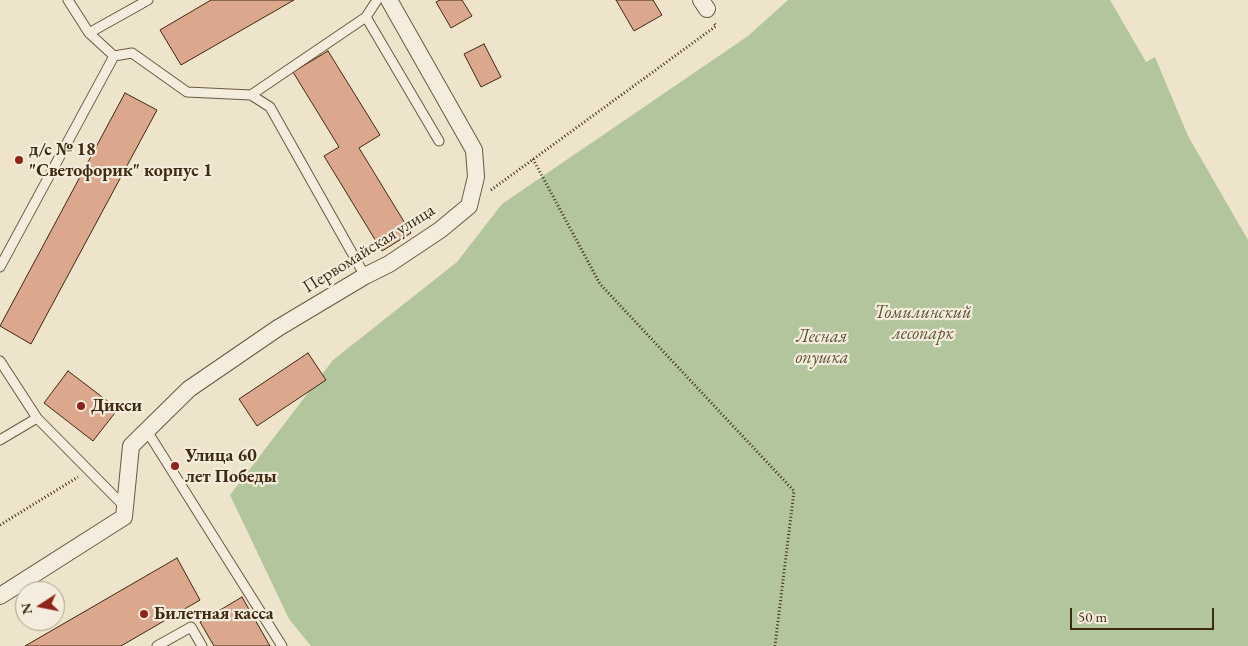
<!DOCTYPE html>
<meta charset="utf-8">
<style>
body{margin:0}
#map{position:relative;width:1248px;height:646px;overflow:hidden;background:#eee4cb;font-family:"EB Garamond",serif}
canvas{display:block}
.north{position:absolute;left:15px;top:581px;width:50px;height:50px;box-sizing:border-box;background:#f4eddd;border:1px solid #ac9f8b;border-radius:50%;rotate:259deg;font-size:14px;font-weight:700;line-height:20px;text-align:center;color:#3f2a11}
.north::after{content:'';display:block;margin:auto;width:18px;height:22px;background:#8f2418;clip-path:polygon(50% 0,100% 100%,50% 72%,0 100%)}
.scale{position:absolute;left:1070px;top:608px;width:144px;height:22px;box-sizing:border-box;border:2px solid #3f2a11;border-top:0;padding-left:6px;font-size:15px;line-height:18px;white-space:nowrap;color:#3f2a11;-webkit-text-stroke:4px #f4eddd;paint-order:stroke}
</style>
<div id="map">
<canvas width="1248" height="646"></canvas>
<div class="north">N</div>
<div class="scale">50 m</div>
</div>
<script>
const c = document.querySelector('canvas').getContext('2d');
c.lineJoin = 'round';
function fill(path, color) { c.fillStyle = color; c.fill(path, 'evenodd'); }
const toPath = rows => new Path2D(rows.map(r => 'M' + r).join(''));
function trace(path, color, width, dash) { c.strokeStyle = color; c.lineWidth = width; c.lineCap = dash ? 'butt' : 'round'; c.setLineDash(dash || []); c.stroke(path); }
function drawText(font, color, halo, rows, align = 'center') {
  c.font = font + ' "EB Garamond",serif'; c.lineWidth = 4.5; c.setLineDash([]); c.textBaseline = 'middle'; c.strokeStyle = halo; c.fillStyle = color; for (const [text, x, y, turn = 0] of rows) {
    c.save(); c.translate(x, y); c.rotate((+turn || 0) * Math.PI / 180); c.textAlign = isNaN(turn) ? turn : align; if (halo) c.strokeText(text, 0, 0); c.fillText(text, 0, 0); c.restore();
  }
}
const green = toPath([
 [788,0,1110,0,1146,62,1155,57,1188,136,1248,240,1248,646,311,646,289,619,230,495,333,360,457,262,502,204,748,36]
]);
const building = toPath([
 [211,0,294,0,181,65,160,30,211,0],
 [440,0,462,0,472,16,451,28,436,2,440,0],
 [616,0,653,0,662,15,634,31,616,0],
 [484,44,501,77,481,87,464,54,484,44],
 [328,51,380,135,359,148,411,233,382,251,324,156,339,147,293,72,328,51],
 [125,93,157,110,31,344,0,326,125,93],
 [308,353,326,380,257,426,239,399,308,353],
 [68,371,118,409,93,441,44,403,68,371],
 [177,558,200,600,121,646,25,646,177,558],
 [242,597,270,646,214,646,200,622,242,597]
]);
const path = toPath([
 [533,159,600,284,794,491,775,646],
 [491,190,716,26,714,23],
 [0,525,78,477]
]);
const service = toPath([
 [68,0,89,33,148,0],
 [366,17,439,141],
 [114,56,132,53,187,92,251,95,366,17,377,0],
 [251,95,270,107,365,276],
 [0,267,114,56,89,33],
 [0,361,37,418,0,440],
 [37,418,125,507],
 [147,431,282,646],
 [157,646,191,627,202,646]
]);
const minor = toPath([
 [701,0,707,9],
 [0,596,124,517,131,446,189,389,278,328,365,276,389,264,440,230,469,206,476,177,474,150,389,0]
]);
const markers = [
 [19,160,5,"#8f2418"],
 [81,406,5,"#8f2418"],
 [175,466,5,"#8f2418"],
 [144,614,5,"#8f2418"]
];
const poiNames = [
 ["д/с № 18",29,150],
 ["\"Светофорик\" корпус 1",29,171],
 ["Дикси",91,406],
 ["Улица 60",185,456],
 ["лет Победы",185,477],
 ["Билетная касса",154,614]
];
const streetNames = [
 ["Первомайская улица",369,249,-32]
];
const parkNames = [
 ["Томилинский",923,313],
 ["лесопарк",923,334],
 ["Лесная",822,337],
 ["опушка",822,358]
];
fill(green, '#b2c59c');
fill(building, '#dba78d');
trace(building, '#3f2a11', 1);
trace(service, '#6b5840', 11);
trace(minor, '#6b5840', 18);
trace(path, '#3f2a11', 3, [1, 2.5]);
trace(service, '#f4eddd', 9);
trace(minor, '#f4eddd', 16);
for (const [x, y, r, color] of markers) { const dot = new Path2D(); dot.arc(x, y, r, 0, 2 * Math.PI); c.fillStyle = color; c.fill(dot); trace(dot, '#f4eddd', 2); }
drawText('bold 18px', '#3f2a11', '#f4eddd', poiNames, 'left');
drawText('18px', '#3f2a11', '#f4eddd', streetNames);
drawText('italic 18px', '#5c5134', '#f4eddd', parkNames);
</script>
